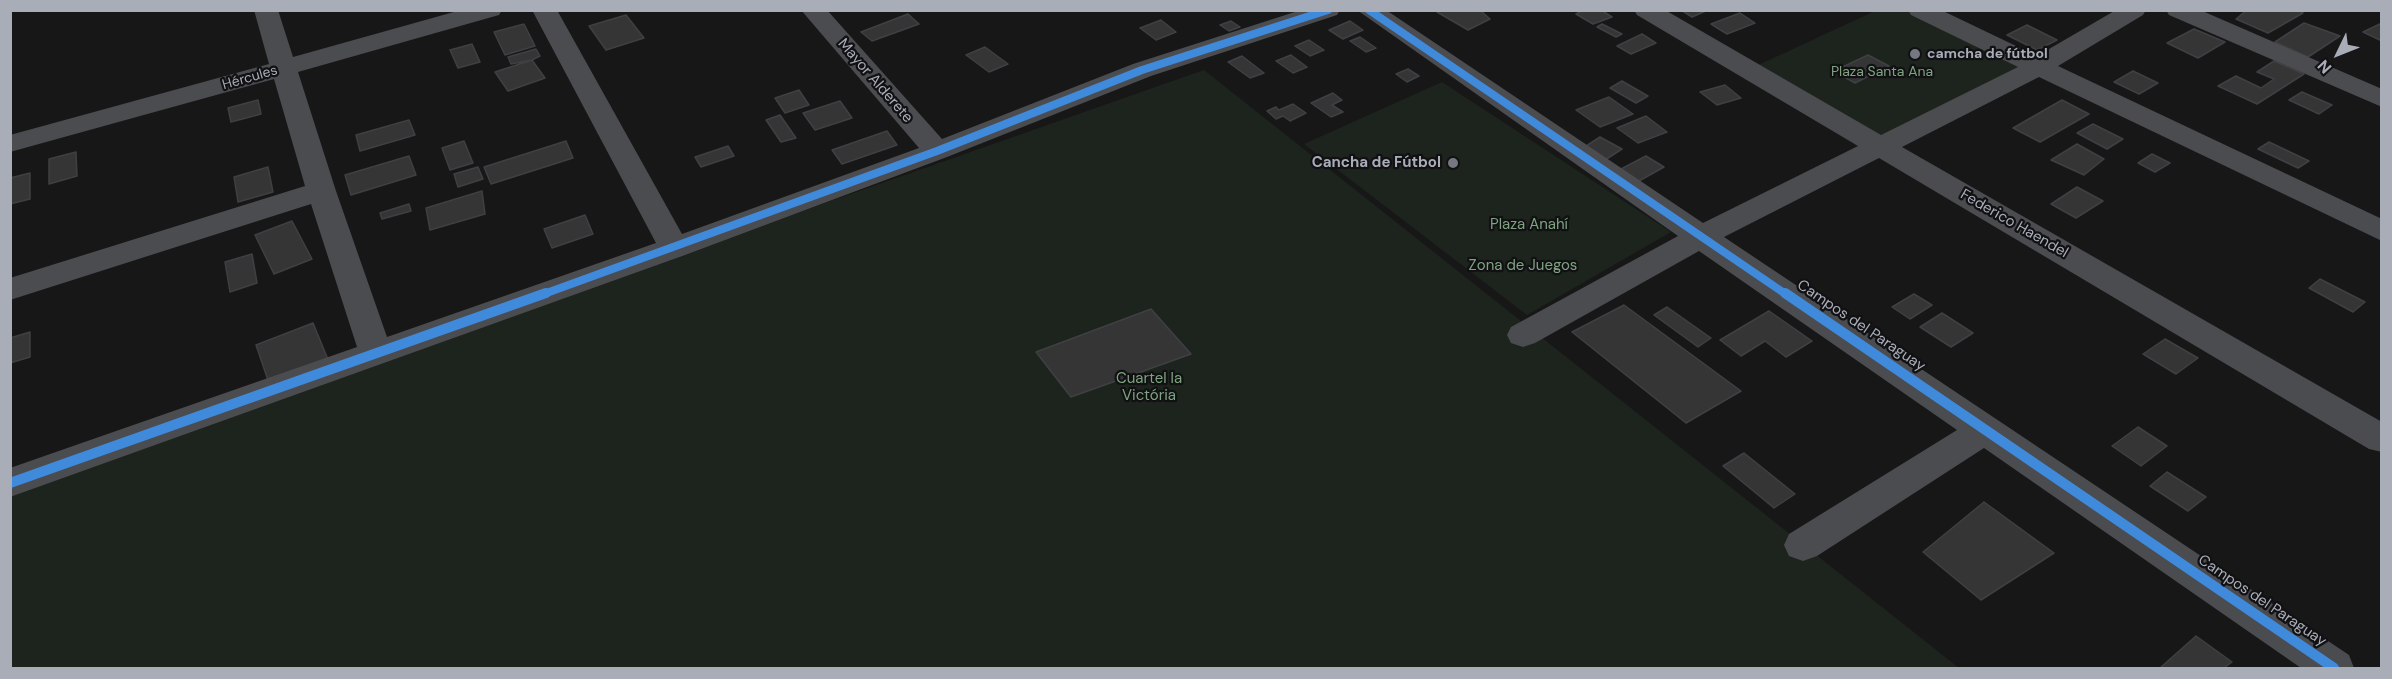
<!DOCTYPE html>
<meta charset="utf-8">
<style>
body{margin:0}
#map{position:relative;width:2392px;height:679px;overflow:hidden;background:#171717;font-family:"DM Sans",sans-serif}
canvas{display:block}
.frame{position:absolute;inset:0;border:12px solid #a8adb8;pointer-events:none}
.north{position:absolute;left:2308px;top:24px;width:60px;height:60px;-webkit-text-stroke:4px #111113;paint-order:stroke;rotate:227deg;font-size:16px;font-weight:700;line-height:24px;text-align:center;color:#a8adb8}
.north::after{content:'';display:block;margin:auto;width:21px;height:27px;background:#a8adb8;clip-path:polygon(50% 0,100% 100%,50% 72%,0 100%)}
</style>
<div id="map">
<canvas width="2392" height="679"></canvas>
<div class="frame"></div>
<div class="north">N</div>
</div>
<script>
const c = document.querySelector('canvas').getContext('2d');
c.lineJoin = 'round';
function fill(path, color) { c.fillStyle = color; c.fill(path, 'evenodd'); }
const toPath = rows => new Path2D(rows.map(r => 'M' + r).join(''));
function trace(path, color, width, dash) { c.strokeStyle = color; c.lineWidth = width; c.lineCap = dash ? 'butt' : 'round'; c.setLineDash(dash || []); c.stroke(path); }
function drawText(font, color, halo, rows, align = 'center') {
  c.font = font + ' "DM Sans",sans-serif'; c.lineWidth = 4.5; c.setLineDash([]); c.textBaseline = 'middle'; c.strokeStyle = halo; c.fillStyle = color; for (const [text, x, y, turn = 0] of rows) {
    c.save(); c.translate(x, y); c.rotate((+turn || 0) * Math.PI / 180); c.textAlign = isNaN(turn) ? turn : align; if (halo) c.strokeText(text, 0, 0); c.fillText(text, 0, 0); c.restore();
  }
}
const green = toPath([
 [1905,10,2020,68,1879,140,1754,67,1875,11],
 [1204,70,1959,668,11,668,10,489],
 [1442,82,1671,232,1527,315,1304,144]
]);
const building = toPath([
 [1443,10,1480,10,1490,19,1468,30,1437,12,1443,10],
 [1584,10,1601,10,1612,17,1593,24,1576,14,1584,10],
 [1681,10,1708,10,1692,17,1681,10],
 [2247,10,2297,10,2303,13,2268,33,2236,19,2247,10],
 [1740,13,1755,23,1727,34,1711,24,1740,13],
 [908,14,919,24,872,41,861,32,908,14],
 [626,15,644,38,606,50,589,26,626,15],
 [1161,20,1176,32,1156,40,1140,28,1161,20],
 [1231,21,1240,27,1229,31,1220,25,1231,21],
 [1350,21,1363,30,1343,39,1329,30,1350,21],
 [2304,23,2340,36,2308,57,2275,42,2304,23],
 [2382,23,2382,41,2363,32,2382,23],
 [524,24,535,46,505,55,494,32,524,24],
 [1602,24,1622,34,1616,37,1597,27,1602,24],
 [2027,25,2057,40,2037,50,2007,35,2027,25],
 [2194,29,2225,42,2198,58,2167,43,2194,29],
 [1642,34,1656,43,1631,54,1617,46,1642,34],
 [1360,37,1376,48,1366,52,1350,41,1360,37],
 [1309,40,1324,50,1310,56,1295,46,1309,40],
 [472,44,480,62,458,68,450,50,472,44],
 [985,47,1008,64,989,72,966,55,985,47],
 [536,49,540,56,532,60,511,64,508,57,536,49],
 [1291,55,1307,67,1293,73,1276,61,1291,55],
 [1868,55,1889,66,1855,83,1834,71,1868,55],
 [1242,56,1264,73,1250,78,1228,62,1242,56],
 [532,60,545,78,508,91,495,72,532,60],
 [2274,61,2304,74,2257,104,2218,86,2236,76,2261,88,2274,79,2257,72,2274,61],
 [1408,69,1419,76,1407,82,1396,74,1408,69],
 [2133,71,2158,83,2139,94,2114,82,2133,71],
 [1622,81,1648,96,1636,103,1610,88,1622,81],
 [1725,85,1741,98,1717,105,1700,92,1725,85],
 [799,90,809,105,785,113,775,98,799,90],
 [2302,92,2332,105,2319,114,2289,100,2302,92],
 [1333,93,1342,100,1332,105,1343,112,1331,117,1311,103,1333,93],
 [1609,97,1633,114,1600,127,1576,110,1609,97],
 [258,100,261,114,231,122,228,108,258,100],
 [2062,100,2089,114,2040,142,2013,128,2062,100],
 [840,101,852,118,815,130,803,113,840,101],
 [1293,104,1306,113,1290,121,1283,116,1276,119,1267,111,1276,107,1279,110,1293,104],
 [780,115,796,138,781,142,766,120,780,115],
 [1646,116,1667,132,1638,143,1617,128,1646,116],
 [409,120,415,135,360,151,356,135,409,120],
 [2093,124,2123,139,2107,149,2077,133,2093,124],
 [887,131,897,145,842,164,832,150,887,131],
 [1600,137,1622,149,1605,160,1583,148,1600,137],
 [464,141,473,163,450,170,442,148,464,141],
 [566,141,573,158,491,184,484,167,566,141],
 [2269,142,2309,161,2298,168,2258,149,2269,142],
 [2077,144,2104,159,2084,175,2051,160,2077,144],
 [728,146,734,156,701,167,695,157,728,146],
 [76,152,77,176,49,184,49,159,76,152],
 [2152,154,2170,163,2155,172,2138,163,2152,154],
 [409,156,416,175,351,195,345,175,409,156],
 [1646,156,1664,167,1639,181,1621,169,1646,156],
 [268,167,273,192,238,202,234,177,268,167],
 [478,167,483,179,458,187,454,174,478,167],
 [30,173,30,199,10,204,10,178,30,173],
 [2077,187,2103,201,2076,218,2051,204,2077,187],
 [482,191,485,214,430,230,426,208,482,191],
 [409,204,411,211,382,219,380,213,409,204],
 [585,215,593,234,552,248,544,229,585,215],
 [292,221,312,259,274,274,255,235,292,221],
 [252,254,257,283,230,292,225,262,252,254],
 [2320,279,2365,302,2353,312,2309,288,2320,279],
 [1914,294,1932,305,1910,319,1892,307,1914,294],
 [1624,305,1741,391,1686,423,1572,332,1624,305],
 [1667,307,1711,338,1698,347,1654,315,1667,307],
 [1151,309,1191,354,1071,397,1036,352,1151,309],
 [1769,311,1812,341,1786,357,1765,341,1741,356,1720,340,1769,311],
 [1942,313,1973,333,1951,347,1920,327,1942,313],
 [313,323,329,362,270,386,256,345,313,323],
 [30,332,30,357,10,363,10,338,30,332],
 [2165,339,2198,358,2176,374,2143,354,2165,339],
 [2138,427,2167,446,2141,466,2112,446,2138,427],
 [1744,453,1795,494,1774,508,1723,466,1744,453],
 [2167,472,2206,497,2188,511,2150,486,2167,472],
 [1984,502,2054,553,1981,600,1923,552,1984,502],
 [2196,636,2232,662,2224,668,2160,668,2196,636]
]);
const street = toPath([
 [254,10,278,10,293,57,461,10,502,10,499,15,298,72,336,191,387,337,656,243,532,10,557,10,682,234,919,148,801,10,827,10,942,139,1133,64,1301,10,1340,10,1337,15,1151,76,947,157,685,255,10,497,10,468,357,347,311,204,10,300,10,278,305,186,274,79,10,152,10,135,269,64,254,10],
 [1357,10,1386,10,1703,223,1858,146,1637,15,1634,10,1665,10,1881,135,2018,67,1911,15,1908,10,1941,10,2037,56,2116,10,2146,10,2143,15,2058,66,2382,219,2382,241,2039,77,1902,147,2382,422,2382,452,2369,449,1879,158,1724,237,2349,655,2354,668,2301,668,1984,448,1817,556,1803,561,1789,556,1784,545,1789,534,1957,430,1699,251,1535,343,1523,347,1511,343,1507,335,1511,327,1678,236,1357,10],
 [2166,10,2200,10,2382,89,2382,107,2169,15,2166,10]
]);
const cyclewayFar1 = toPath([
 [1369,10,1787,295],
 [541,295,937,151,1142,70,1328,10]
]);
const cycleway = toPath([
 [1785,293,2334,668],
 [10,483,546,293]
]);
const markers = [
 [1915,54,6,"#757880"],
 [1453,163,6,"#757880"]
];
const farPoinames = [
 ["camcha de fútbol",1927,54]
];
const farParknames = [
 ["Plaza Santa Ana",1882,72]
];
const farStreetnames = [
 ["Hércules",250,78,-16]
];
const streetNames = [
 ["Mayor Alderete",875,81,49],
 ["Federico Haendel",2014,224,30],
 ["Campos del Paraguay",1861,326,34],
 ["Campos del Paraguay",2262,601,34]
];
const poiNames = [
 ["Cancha de Fútbol",1441,163]
];
const parkNames = [
 ["Plaza Anahí",1529,225],
 ["Zona de Juegos",1523,266],
 ["Cuartel la",1149,379],
 ["Victória",1149,396]
];
fill(green, '#1d241e');
fill(building, '#353536');
trace(building, '#3f4043', 1.5);
fill(street, '#4b4c50');
trace(cyclewayFar1, '#408adc', 8);
trace(cycleway, '#408adc', 10);
for (const [x, y, r, color] of markers) { const dot = new Path2D(); dot.arc(x, y, r, 0, 2 * Math.PI); c.fillStyle = color; c.fill(dot); trace(dot, '#111113', 2); }
drawText('bold 14px', '#a8adb8', '#111113', farPoinames, 'left');
drawText('14px', '#7fa381', '#111113', farParknames);
drawText('14px', '#a8adb8', '#111113', farStreetnames);
drawText('15px', '#a8adb8', '#111113', streetNames);
drawText('bold 15px', '#a8adb8', '#111113', poiNames, 'right');
drawText('15px', '#7fa381', '#111113', parkNames);
</script>
